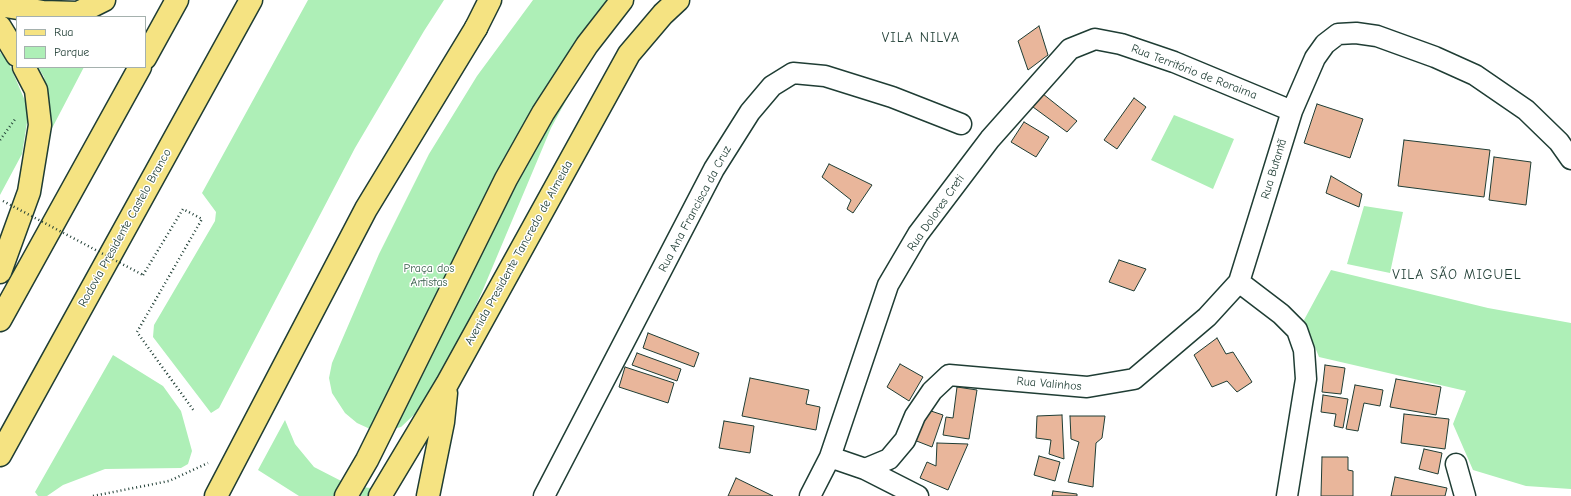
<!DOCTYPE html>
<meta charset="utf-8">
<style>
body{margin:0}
#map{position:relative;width:1571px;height:496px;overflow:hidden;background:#fff;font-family:"Comic Neue",sans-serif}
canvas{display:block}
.legend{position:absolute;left:16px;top:16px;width:130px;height:52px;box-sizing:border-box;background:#fff;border:1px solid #a5b1ae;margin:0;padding:5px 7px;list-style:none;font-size:12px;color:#1f3d34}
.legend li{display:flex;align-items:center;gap:8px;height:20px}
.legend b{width:20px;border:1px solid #a5b1ae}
</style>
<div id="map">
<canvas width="1571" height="496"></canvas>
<ul class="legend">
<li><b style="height:5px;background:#f5e382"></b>Rua</li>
<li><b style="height:11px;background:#aeefb7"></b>Parque</li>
</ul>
</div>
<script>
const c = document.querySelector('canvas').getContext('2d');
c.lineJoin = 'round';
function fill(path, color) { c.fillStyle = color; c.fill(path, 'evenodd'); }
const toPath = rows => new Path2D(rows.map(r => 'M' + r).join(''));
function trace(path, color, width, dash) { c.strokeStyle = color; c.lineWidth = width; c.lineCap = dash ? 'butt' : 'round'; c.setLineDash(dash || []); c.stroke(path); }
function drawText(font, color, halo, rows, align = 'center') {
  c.font = font + ' "Comic Neue",sans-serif'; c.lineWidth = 3; c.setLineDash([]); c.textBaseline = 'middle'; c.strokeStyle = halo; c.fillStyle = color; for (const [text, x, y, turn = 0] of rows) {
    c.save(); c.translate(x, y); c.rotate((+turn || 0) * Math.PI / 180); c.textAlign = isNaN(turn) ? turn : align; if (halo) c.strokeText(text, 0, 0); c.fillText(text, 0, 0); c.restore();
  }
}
const green = toPath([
 [308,0,444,0,424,31,355,148,219,408,211,413,153,337,154,325,215,221,216,212,202,193],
 [533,0,634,0,586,64,551,128,482,292,455,350,420,409,401,427,389,430,370,429,357,423,345,413,332,393,329,378,332,363,379,254,429,154,477,76],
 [0,52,8,61,29,110,22,154,0,195],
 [38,67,84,67,49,134,48,102,44,77],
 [1174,115,1234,139,1213,189,1151,160],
 [1364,206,1403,212,1390,273,1347,264],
 [1331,270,1488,308,1571,323,1571,489,1526,486,1473,470,1453,424,1466,391,1319,357,1304,320],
 [113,355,163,386,181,411,192,451,188,464,181,468,105,469,63,485,47,496,38,496,35,492],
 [285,420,295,444,314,467,351,486,381,489,377,496,299,496,258,470]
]);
const building = toPath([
 [1039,26,1048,55,1028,70,1018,41,1039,26],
 [1043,94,1077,121,1067,132,1033,107,1043,94],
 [1134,98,1146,107,1117,149,1104,140,1134,98],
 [1317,104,1363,119,1350,158,1304,143,1317,104],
 [1024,122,1049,137,1036,157,1011,142,1024,122],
 [1404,140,1490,150,1484,197,1398,186,1404,140],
 [1494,157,1531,162,1526,205,1489,200,1494,157],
 [829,164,872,185,853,213,847,209,851,200,822,177,829,164],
 [1331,176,1362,194,1359,207,1326,193,1331,176],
 [1119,260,1146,269,1134,291,1109,282,1119,260],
 [648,333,699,353,694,367,643,348,648,333],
 [1217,338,1226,354,1233,352,1252,382,1237,392,1227,381,1212,387,1194,355,1217,338],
 [637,353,681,369,677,381,632,365,637,353],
 [900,364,923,377,909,401,887,387,900,364],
 [1325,365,1345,368,1341,394,1322,392,1325,365],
 [625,367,674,383,668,403,619,387,625,367],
 [750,378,809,390,806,404,820,407,816,430,742,416,750,378],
 [1396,379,1441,387,1436,415,1390,407,1396,379],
 [1355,385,1383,390,1380,406,1364,403,1358,431,1346,429,1355,385],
 [957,387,977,390,969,439,943,435,946,417,953,418,957,387],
 [1323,395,1348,399,1343,428,1334,426,1336,414,1321,412,1323,395],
 [925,409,943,415,932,447,914,440,925,409],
 [1404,414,1449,419,1445,449,1401,443,1404,414],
 [1062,415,1064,459,1049,454,1051,440,1036,438,1037,416,1062,415],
 [1070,416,1105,416,1102,438,1096,443,1093,487,1068,482,1079,442,1071,439,1070,416],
 [724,421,754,426,750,453,719,448,724,421],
 [937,443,968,444,948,490,920,478,927,462,936,466,937,443],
 [1424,449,1442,453,1438,474,1419,469,1424,449],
 [1039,456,1060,462,1055,481,1034,475,1039,456],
 [1322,457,1348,457,1348,470,1353,471,1353,496,1321,496,1322,457],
 [1395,477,1447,488,1445,496,1391,496,1395,477],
 [736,478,773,496,728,496,736,478],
 [1053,491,1077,494,1077,496,1052,496,1053,491]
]);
const path = toPath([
 [0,140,16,118],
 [143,275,183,209,202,219,137,332,194,411],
 [93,496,169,481,208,463]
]);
const street = toPath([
 [1239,282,1281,314,1297,330,1304,350,1306,379,1287,496],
 [830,457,865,469,918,496],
 [1456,464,1465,496],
 [865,469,889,459,905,440,915,416,932,391,949,375,1087,387,1134,379,1207,317,1239,282,1292,111,1315,58,1325,44,1338,34,1356,33,1377,36,1435,57,1475,75,1526,110,1559,142,1571,159],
 [544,496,714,169,750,112,772,86,793,73,825,76,892,97,961,124],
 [810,496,830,457,888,285,918,234,990,139,1070,49,1095,39,1121,44,1174,62,1292,111]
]);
const primary = toPath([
 [216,496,366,209,476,28],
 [346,496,367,460,506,179,543,113,587,45,622,0],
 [380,496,447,384,629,54,663,14,678,0],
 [428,496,443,422,446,393]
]);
const highway = toPath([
 [0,5,43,12,78,13,104,0],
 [0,27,17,55],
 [476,28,490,0],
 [145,58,177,0],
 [0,272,29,192,40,125,36,90,24,67],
 [0,320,140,67],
 [0,455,251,0]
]);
const pathBridge = toPath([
 [3,201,143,275]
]);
const streetNames = [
 ["Rua Território de Roraima",1194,72,21],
 ["Rua Butantã",1274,169,-73],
 ["Rua Ana Francisca da Cruz",695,209,-62],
 ["Rua Dolores Creti",936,213,-55],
 ["Rodovia Presidente Castelo Branco",125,228,-61],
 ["Avenida Presidente Tancredo de Almeida",519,253,-61],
 ["Rua Valinhos",1049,384,5]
];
const parkNames = [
 ["Praça dos",429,269],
 ["Artistas",429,283]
];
const quarterNames = [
 ["VILA NILVA",921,38],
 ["VILA SÃO MIGUEL",1457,275]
];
fill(green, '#aeefb7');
fill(building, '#e9b69b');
trace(building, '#1f3d34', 1);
trace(street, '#1f3d34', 23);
trace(primary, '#1f3d34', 25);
trace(highway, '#1f3d34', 25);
trace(path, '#1f3d34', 2.5, [1, 3]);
trace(street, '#fff', 20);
trace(primary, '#f5e382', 22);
trace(highway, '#f5e382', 22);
trace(pathBridge, '#1f3d34', 2.5, [1, 3]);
drawText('12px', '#1f3d34', '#fff', streetNames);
drawText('12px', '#3c614e', '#fff', parkNames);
c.letterSpacing = '1px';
drawText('14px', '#1f3d34', '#fff', quarterNames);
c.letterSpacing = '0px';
</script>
